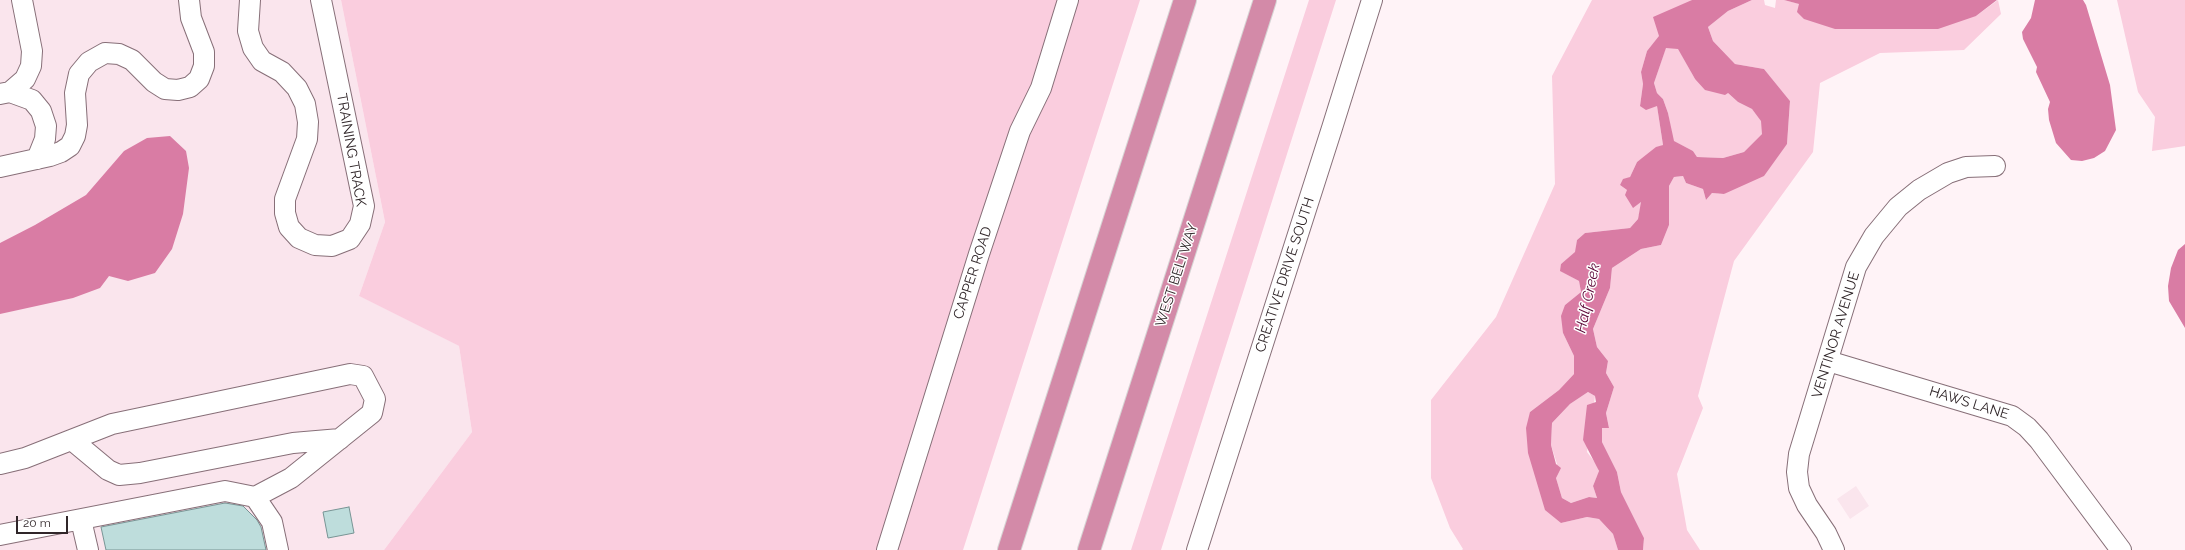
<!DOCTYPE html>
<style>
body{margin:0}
#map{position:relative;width:2185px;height:550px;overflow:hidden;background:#fff3f7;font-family:Raleway,sans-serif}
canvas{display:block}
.scale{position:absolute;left:16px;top:516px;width:52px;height:18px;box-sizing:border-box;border:2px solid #302629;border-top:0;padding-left:5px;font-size:12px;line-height:14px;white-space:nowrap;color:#302629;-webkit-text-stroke:3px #fff;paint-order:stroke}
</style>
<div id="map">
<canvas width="2185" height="550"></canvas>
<div class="scale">20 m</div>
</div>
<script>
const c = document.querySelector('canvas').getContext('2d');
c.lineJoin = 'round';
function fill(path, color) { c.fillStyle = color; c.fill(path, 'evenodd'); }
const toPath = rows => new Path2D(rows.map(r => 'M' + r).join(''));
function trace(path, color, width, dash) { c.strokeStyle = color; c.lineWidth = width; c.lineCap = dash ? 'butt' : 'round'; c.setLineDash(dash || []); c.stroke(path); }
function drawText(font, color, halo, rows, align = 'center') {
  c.font = font + ' Raleway,sans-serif'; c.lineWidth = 3; c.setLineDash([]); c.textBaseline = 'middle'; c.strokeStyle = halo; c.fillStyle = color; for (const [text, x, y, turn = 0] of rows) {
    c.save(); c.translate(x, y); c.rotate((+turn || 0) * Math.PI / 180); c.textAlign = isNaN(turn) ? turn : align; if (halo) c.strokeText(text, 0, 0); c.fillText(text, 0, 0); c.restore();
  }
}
const built = toPath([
 [0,0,341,0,385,222,359,296,459,346,472,432,384,550,0,550],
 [1856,486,1869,506,1850,519,1837,499]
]);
const green = toPath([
 [341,0,1140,0,963,550,384,550,472,432,459,346,359,296,385,222],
 [1309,0,1336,0,1161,550,1131,550],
 [1592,0,1692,0,1647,51,1641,72,1643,84,1640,106,1657,106,1663,145,1637,162,1630,177,1620,185,1627,190,1633,207,1642,201,1638,219,1630,228,1585,233,1577,240,1576,252,1561,264,1561,271,1579,281,1581,292,1565,305,1563,333,1574,356,1574,374,1559,390,1530,412,1561,523,1587,517,1599,519,1613,534,1618,550,1462,550,1463,549,1450,528,1431,478,1431,400,1496,317,1555,184,1552,76],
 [1752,0,1764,0,1765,5,1775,8,1776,0,1784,0,1800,4,1976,16,1998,0,2001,14,1964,50,1880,53,1820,83,1813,152,1734,261,1698,396,1703,408,1677,474,1687,530,1700,550,1643,550,1644,538,1621,492,1617,472,1602,442,1602,428,1609,428,1606,413,1614,387,1606,373,1608,361,1597,347,1593,329,1610,288,1612,268,1641,249,1661,245,1669,225,1669,186,1674,177,1683,176,1686,183,1703,189,1706,200,1712,193,1724,194,1787,144,1790,101,1764,69,1735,64,1713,41,1708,27,1728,11],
 [2117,0,2185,0,2185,146,2152,151,2155,117,2138,92],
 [1666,47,1678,48,1695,79,1728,93,1738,102,1752,109,1762,121,1762,134,1744,152,1723,158,1697,157,1693,151,1673,141,1668,113,1663,99,1657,93,1654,83],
 [1588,392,1595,396,1587,452,1597,465,1599,472,1593,486,1597,498,1589,497,1571,503,1562,498,1556,478,1557,464,1551,445,1552,423,1570,404]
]);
const water = toPath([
 [1692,0,1752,0,1728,11,1708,27,1713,41,1735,64,1764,69,1790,101,1787,144,1764,176,1724,194,1712,193,1706,200,1703,189,1686,183,1683,176,1674,177,1669,186,1669,225,1661,245,1641,249,1612,268,1610,288,1593,329,1597,347,1608,361,1606,373,1614,387,1606,413,1609,428,1602,428,1602,442,1617,472,1621,492,1644,538,1643,550,1618,550,1613,534,1599,519,1587,517,1561,523,1545,510,1528,453,1526,428,1530,412,1559,390,1574,374,1574,356,1563,333,1561,316,1565,305,1581,292,1579,281,1560,271,1561,264,1575,252,1577,240,1585,233,1630,228,1638,219,1641,202,1633,208,1625,195,1627,190,1620,185,1623,179,1630,177,1637,162,1656,147,1663,145,1657,106,1646,110,1640,106,1643,84,1641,72,1647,51,1659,36,1653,17],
 [1666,48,1678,49,1695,79,1705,90,1725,95,1728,93,1738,102,1752,109,1761,121,1762,134,1744,152,1723,158,1697,157,1693,151,1674,141,1668,113,1663,99,1657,93,1654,83],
 [1588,392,1595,396,1596,402,1587,405,1583,440,1599,471,1593,486,1597,498,1589,497,1571,503,1562,498,1556,478,1561,468,1556,464,1551,445,1552,423,1570,404],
 [1784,0,1997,0,1976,16,1938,29,1835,29,1804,19,1797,12,1799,4],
 [2035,0,2083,0,2086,5,2110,85,2116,130,2105,151,2094,158,2082,161,2071,160,2056,143,2049,120,2048,109,2050,102,2036,72,2037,67,2023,39,2022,32,2031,18],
 [170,136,186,151,189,168,183,214,172,249,155,273,128,281,109,276,100,288,73,298,0,314,0,243,35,225,86,195,124,151,147,138],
 [2185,244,2185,328,2169,301,2168,286,2171,268,2178,250]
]);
const building = toPath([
 [225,503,243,506,257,520,261,527,266,550,106,550,101,527,225,503],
 [349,507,354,533,328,538,323,512,349,507]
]);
const minor = toPath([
 [250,0,248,31,253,48,262,61,282,72,297,88,305,104,308,122,307,139,285,199,285,213,289,227,299,238,315,245,332,246,350,239,360,224,364,206,321,0],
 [10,92,32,100,41,111,46,126,45,139,37,159],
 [0,94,10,92,25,79,31,66,32,51,22,0],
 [0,167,50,156,61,152,70,146,75,136,77,125,75,93,79,74,89,62,105,53,119,54,132,60,154,82,165,89,178,90,190,87,199,79,204,66,204,52,191,18,189,0],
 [1828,361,2012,416,2027,427,2039,440,2121,550],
 [72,440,108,470,119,475,140,473,293,443,340,439],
 [0,464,25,458,112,424,350,374,363,376,375,399,372,413,291,478,255,497],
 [81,520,88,550],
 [0,535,225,491,255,497,272,522,278,550],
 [887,550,979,254,1020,131,1041,88,1068,0],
 [1197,550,1332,128,1372,0],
 [1834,550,1826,533,1807,505,1799,488,1797,472,1799,454,1856,267,1874,236,1898,207,1919,190,1948,173,1966,167,1995,166]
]);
const highway = toPath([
 [1009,550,1185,0],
 [1089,550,1265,0]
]);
const streetNames = [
 ["TRAINING TRACK",351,150,80],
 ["CAPPER ROAD",973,273,-72],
 ["WEST BELTWAY",1177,275,-72],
 ["CREATIVE DRIVE SOUTH",1285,275,-72],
 ["VENTINOR AVENUE",1836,335,-73],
 ["HAWS LANE",1969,403,17]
];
const waterNames = [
 ["Half Creek",1588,298,-78]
];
fill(built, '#fae5ed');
fill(green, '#facdde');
fill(water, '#d97ca4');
fill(building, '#bedddc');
trace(building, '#789595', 1);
trace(minor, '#876f78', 22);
trace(highway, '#d6d4d4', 24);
trace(minor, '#fff', 20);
trace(highway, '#d38aa8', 22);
drawText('14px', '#302629', '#fff', streetNames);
drawText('italic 15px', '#5a0435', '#fff', waterNames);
</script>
